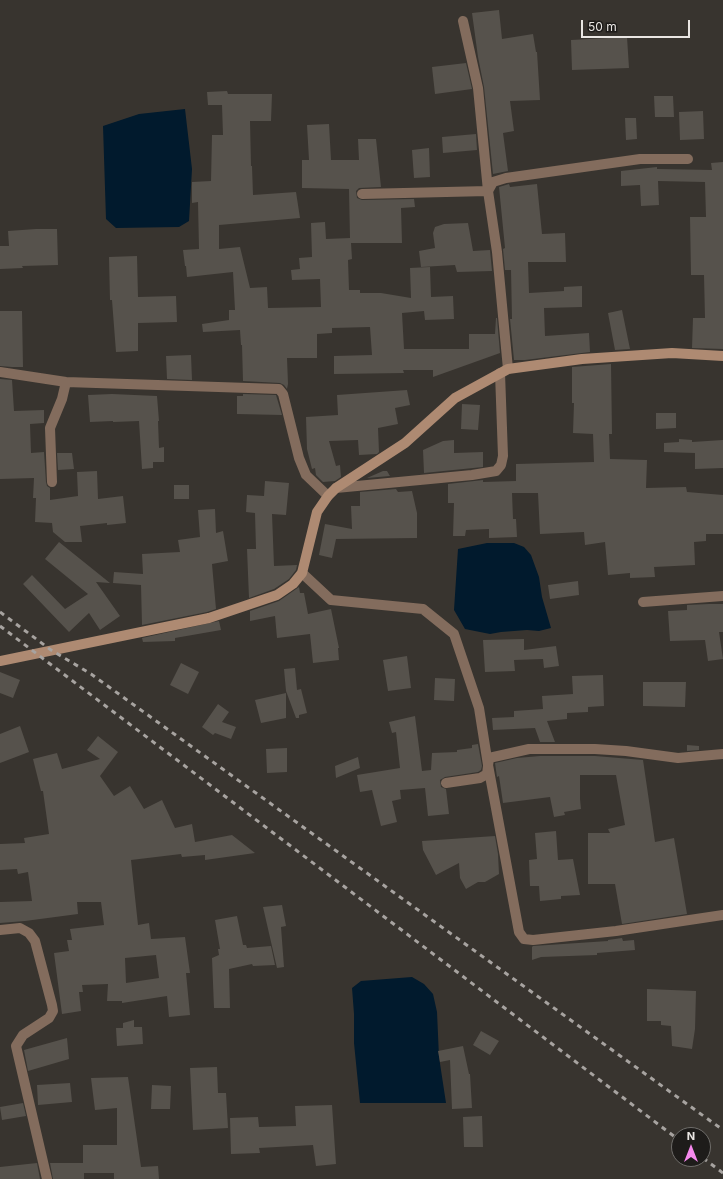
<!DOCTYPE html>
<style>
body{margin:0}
#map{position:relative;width:723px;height:1179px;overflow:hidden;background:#38342f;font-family:Inter,sans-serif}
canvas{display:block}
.north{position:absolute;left:671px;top:1127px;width:40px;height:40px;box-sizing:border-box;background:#1e1c1a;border:1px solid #6f6d6a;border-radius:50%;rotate:0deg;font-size:11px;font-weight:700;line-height:16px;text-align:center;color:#e9e6e3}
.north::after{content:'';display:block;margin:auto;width:14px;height:18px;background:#f689ed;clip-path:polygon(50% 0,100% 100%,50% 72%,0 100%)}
.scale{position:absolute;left:581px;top:20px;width:109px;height:18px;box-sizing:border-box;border:2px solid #e9e6e3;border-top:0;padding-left:5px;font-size:12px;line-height:14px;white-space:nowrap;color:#e9e6e3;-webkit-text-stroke:3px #1e1c1a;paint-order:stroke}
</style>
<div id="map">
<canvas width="723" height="1179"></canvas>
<div class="north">N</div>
<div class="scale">50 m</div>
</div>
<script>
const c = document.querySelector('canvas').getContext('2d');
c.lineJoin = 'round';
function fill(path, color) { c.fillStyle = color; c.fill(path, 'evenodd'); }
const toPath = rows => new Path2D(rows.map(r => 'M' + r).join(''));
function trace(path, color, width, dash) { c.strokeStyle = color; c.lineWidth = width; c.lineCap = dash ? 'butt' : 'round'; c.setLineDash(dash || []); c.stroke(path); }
const water = toPath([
 [185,109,192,169,189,221,179,227,116,228,106,219,103,126,139,114],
 [487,543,514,543,524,547,531,555,539,577,542,597,551,628,539,631,527,630,501,632,490,634,465,629,454,610,458,549],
 [412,977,424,984,433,994,437,1012,439,1057,446,1103,360,1103,354,1043,354,1014,352,988,361,981]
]);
const building = toPath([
 [499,10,502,39,533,34,536,52,537,52,540,100,510,101,514,131,503,133,508,171,493,174,484,87,478,57,472,13],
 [627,37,629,68,572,70,571,40],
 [466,63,472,89,435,94,432,67],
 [227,91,228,94,272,94,271,121,250,121,251,166,252,166,253,195,296,192,300,218,219,225,219,249,240,247,250,288,267,287,268,308,321,307,320,279,292,280,291,270,300,269,299,258,312,257,311,223,325,222,326,239,350,238,349,189,302,188,302,160,309,160,307,125,329,124,331,160,359,160,358,139,376,139,381,187,359,188,356,191,357,198,362,200,414,199,415,207,401,208,402,243,351,243,352,259,348,260,349,290,360,290,360,293,381,293,411,298,410,268,430,267,431,297,453,296,454,319,425,320,424,311,402,313,404,349,469,349,469,334,495,334,496,318,497,318,500,353,433,377,433,370,403,370,404,373,334,374,334,356,372,355,370,327,332,328,332,333,317,334,317,358,287,358,288,384,287,389,284,385,280,383,243,381,242,345,241,345,240,330,203,332,202,324,229,320,229,310,235,310,233,272,187,277,186,266,185,266,183,250,199,249,198,202,192,203,192,182,211,181,212,135,223,135,222,105,208,105,207,92],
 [654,96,673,96,674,117,655,117],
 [703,111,704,139,680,140,679,112],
 [625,118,636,118,637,139,626,140],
 [476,134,477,150,443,153,442,137],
 [429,148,430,177,414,178,412,150],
 [723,162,723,349,692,348,693,318,705,318,704,275,691,275,690,217,706,217,705,182,658,181,659,205,641,206,640,185,621,186,621,171,657,167,657,169,712,170,711,163],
 [509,184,510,187,537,184,542,234,565,233,566,262,528,262,529,293,564,291,564,287,582,286,582,307,544,308,545,336,589,333,590,352,525,360,514,360,510,319,512,319,511,270,505,270,503,249,505,248,499,187],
 [468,223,473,251,490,250,492,271,457,272,455,265,421,267,419,251,435,248,433,233,435,227,444,224],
 [36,229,57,229,58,265,22,266,23,268,0,269,0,246,9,246,8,231],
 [137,256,138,297,176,296,177,322,138,323,138,351,116,352,112,300,110,300,109,257],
 [622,310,630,349,615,350,608,313],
 [0,311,22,311,23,367,12,367,0,366],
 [191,355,192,380,167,379,166,356],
 [611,364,612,434,609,434,610,459,647,460,646,488,686,487,687,492,723,495,723,534,706,534,706,541,694,542,695,565,654,567,655,577,630,578,630,573,608,575,605,542,585,545,584,532,540,534,538,493,512,493,513,519,516,519,517,537,489,538,489,529,466,530,465,536,453,536,454,503,448,503,448,484,483,480,483,482,516,481,516,464,594,462,593,434,573,433,574,403,572,403,572,367],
 [0,379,12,380,14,411,44,410,44,423,30,424,31,453,44,452,46,482,47,486,50,488,50,500,78,496,77,472,97,471,98,499,123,496,126,523,107,525,107,523,80,526,82,542,65,542,53,532,52,523,35,522,36,498,33,498,34,478,0,479],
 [407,390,410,405,395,408,398,424,378,428,379,452,377,454,359,455,358,440,329,441,336,466,340,465,341,477,335,481,323,482,316,475,315,468,312,469,307,449,306,417,338,415,337,395],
 [112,394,157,396,159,421,158,421,159,448,164,447,164,462,153,462,153,468,142,469,139,421,113,422,113,421,90,422,88,395],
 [243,394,276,395,282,415,237,414,237,396,243,396],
 [462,404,480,405,478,430,461,429],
 [656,413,676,413,676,428,656,429],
 [679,439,692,440,692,442,723,440,723,468,695,469,695,453,664,452,664,443,679,442],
 [454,440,454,453,483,452,483,467,424,473,423,450,443,441],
 [57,453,72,453,74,469,58,470],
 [383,471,387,471,390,476,367,478],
 [265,481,289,483,286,515,272,514,274,566,297,565,296,570,289,579,274,589,249,598,247,549,256,549,255,513,246,512,247,495,264,496],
 [174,485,189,485,189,499,174,499],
 [396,489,398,492,412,491,417,513,417,538,336,539,332,558,319,555,325,524,352,529,351,506,360,506,360,492],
 [215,509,216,533,223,531,228,561,212,564,216,609,207,612,142,625,141,585,113,583,114,572,143,574,142,554,180,552,178,540,200,537,198,510],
 [59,542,110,583,96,582,120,616,100,630,89,613,69,632,23,584,32,575,65,609,88,594,45,559],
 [578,581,579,595,550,599,548,585],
 [299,587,300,593,304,593,308,614,331,609,339,648,338,648,339,660,313,663,310,634,277,638,275,616,250,621,250,611,279,601],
 [709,604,723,604,723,632,719,632,723,659,708,661,705,640,670,641,668,611,687,610,687,605],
 [219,621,221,630,175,638,175,641,143,642,142,638],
 [524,639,524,650,556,646,559,666,544,668,543,659,514,660,515,671,485,672,483,640],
 [407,656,411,688,388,691,383,660],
 [181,663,199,672,188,694,170,685],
 [295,668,297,690,301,689,307,713,299,715,299,718,296,718,286,691,284,669],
 [0,672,20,680,13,698,0,693],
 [603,675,604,706,588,707,588,712,567,713,567,719,547,721,555,742,540,742,535,728,493,730,492,718,514,717,514,711,543,709,542,696,573,694,572,676],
 [435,678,455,679,454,701,434,700],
 [643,682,686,682,685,707,643,706],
 [286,693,286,718,261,723,255,700],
 [218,704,229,712,222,722,236,727,231,739,215,733,213,735,202,727],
 [415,716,422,771,431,770,432,753,457,752,457,750,472,748,472,745,478,744,482,766,481,770,478,772,445,777,440,780,441,787,446,789,449,814,428,816,425,788,400,790,401,799,392,801,397,822,381,826,372,790,360,792,357,775,400,768,396,732,392,733,389,722],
 [20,726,29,752,0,763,0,734],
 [98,736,118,752,100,776,114,796,130,786,144,809,162,800,175,828,192,824,195,842,232,835,255,853,205,860,205,855,182,857,181,854,131,860,138,925,149,923,151,939,185,937,190,973,186,973,190,1015,169,1017,167,996,122,1003,122,1001,107,1001,108,984,82,985,83,992,79,992,81,1011,62,1014,54,953,69,951,67,940,72,940,70,929,104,925,101,902,77,902,78,914,25,921,0,923,0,902,32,901,28,872,18,874,17,869,0,870,0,844,25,843,24,838,49,834,43,791,41,791,33,759,57,753,62,769,100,759,87,750],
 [156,955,159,978,126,983,125,958],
 [687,745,699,746,699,750,687,751],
 [287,748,287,772,267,773,266,749],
 [540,756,595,756,643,760,655,842,674,838,687,914,622,924,615,884,588,884,588,833,610,833,608,829,625,825,616,775,580,775,580,799,581,809,564,812,565,815,554,817,550,797,503,803,499,776,497,777,495,763,517,758],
 [358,757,360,768,336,778,335,766],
 [556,831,558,860,573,859,580,895,561,896,561,899,540,901,539,886,530,886,529,860,537,859,535,833],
 [495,836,498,854,499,874,485,882,478,882,466,889,460,878,459,863,436,875,423,850,422,841],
 [282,905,286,926,281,927,284,967,277,968,263,907],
 [237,916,243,945,246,945,247,948,271,946,275,965,253,966,252,964,229,969,230,1008,214,1008,212,958,219,955,218,949,220,949,215,920],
 [622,938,623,941,634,940,635,950,597,953,597,955,541,957,532,960,532,947,533,946,608,941,608,940],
 [647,989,696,991,695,1029,692,1049,672,1046,671,1026,661,1025,661,1021,647,1021],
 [134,1020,134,1027,142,1027,143,1044,117,1046,116,1028,123,1028,123,1023],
 [481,1031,499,1041,490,1055,473,1045],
 [67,1038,69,1059,28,1071,24,1050],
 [463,1046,469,1074,470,1074,472,1108,452,1109,450,1060,440,1062,438,1051],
 [217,1067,218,1093,226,1093,228,1128,193,1130,190,1068],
 [128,1077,141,1167,158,1166,159,1179,114,1179,114,1173,84,1173,84,1179,53,1179,50,1163,83,1163,83,1145,117,1145,117,1108,95,1110,91,1078],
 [70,1083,72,1102,38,1105,37,1085],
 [152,1085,171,1086,170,1109,151,1109],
 [23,1103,26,1116,2,1120,0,1107],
 [332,1105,336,1164,316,1166,313,1145,259,1148,260,1153,231,1154,230,1118,258,1117,259,1127,296,1126,295,1106],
 [482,1116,483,1147,464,1147,463,1117],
 [37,1163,40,1179,0,1179,0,1167]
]);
const minor = toPath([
 [362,194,488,191,478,88,463,21],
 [508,369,497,252,488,191,493,182,506,178,640,159,688,159],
 [0,372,66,382,279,389,283,394,299,458,306,475,328,496],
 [52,482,50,428,62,399,66,382],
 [336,488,472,475,496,471,501,465,503,456,500,373],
 [302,573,331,600,423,609,454,634,479,708,488,765,519,932,524,939,533,940,616,931,723,915],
 [643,602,723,596],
 [446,783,480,778,487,774,489,758,529,749,595,749,626,751,678,758,723,754],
 [0,930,20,928,29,933,35,941,52,1005,53,1011,49,1018,23,1035,16,1046,47,1179]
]);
const secondary = toPath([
 [0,661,209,618,277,595,293,584,302,573,317,512,328,496,336,488,405,443,455,398,508,369,582,359,672,353,723,356]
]);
const rail = toPath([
 [0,612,51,650,91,674,723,1130],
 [0,626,679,1140],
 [703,1158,723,1173]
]);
fill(water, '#011a2d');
fill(building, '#56524c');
trace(minor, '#836c5d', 10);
trace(secondary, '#ae8a72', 10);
trace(rail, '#a7a3a0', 3, [5, 5]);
</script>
